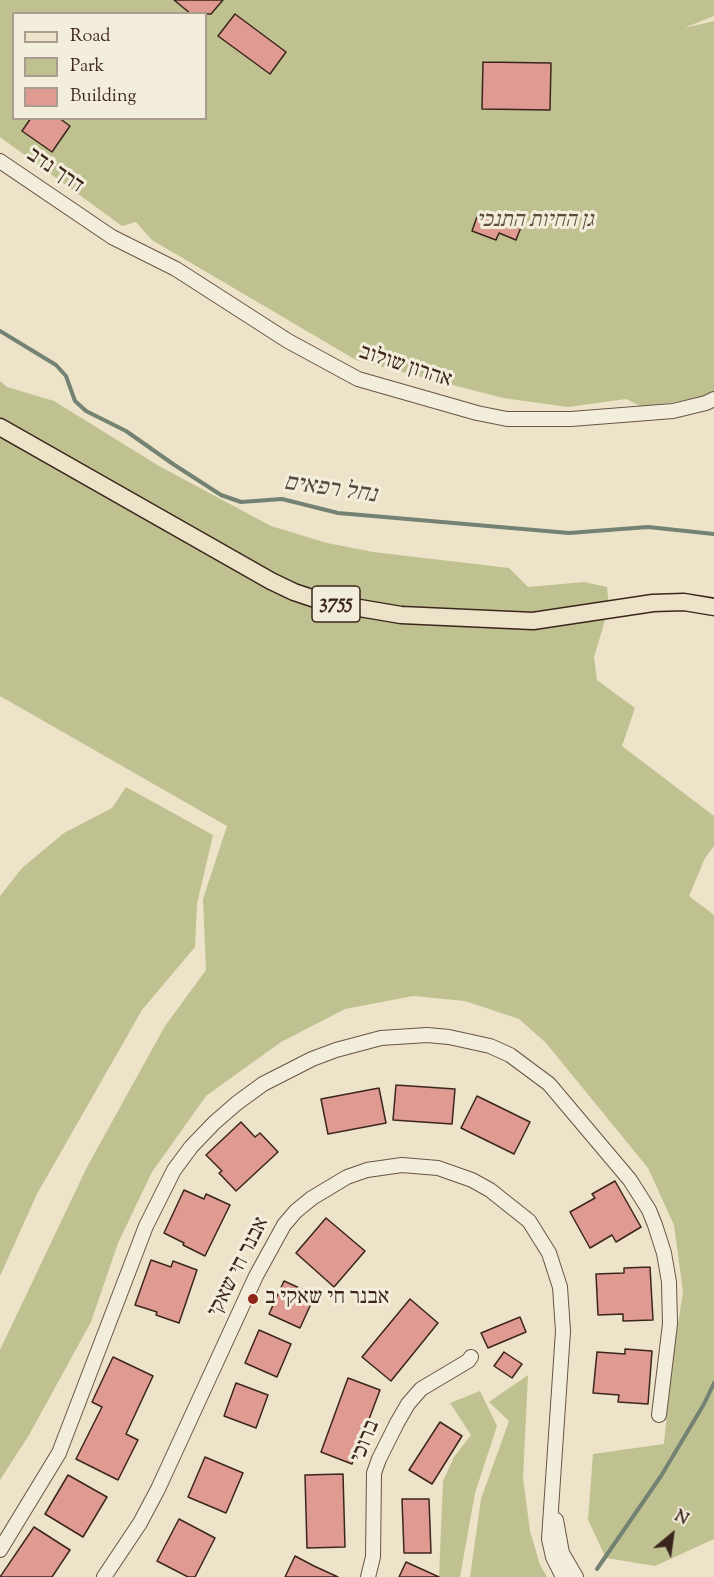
<!DOCTYPE html>
<meta charset="utf-8">
<style>
body{margin:0}
#map{position:relative;width:714px;height:1577px;overflow:hidden;background:#ede3c8;font-family:"Sorts Mill Goudy",serif}
canvas{display:block}
.legend{position:absolute;left:12px;top:12px;width:195px;height:108px;box-sizing:border-box;background:#f3eddb;border:2px solid #aa9d8f;margin:0;padding:8px 10px;list-style:none;font-size:18px;color:#3c261c}
.legend li{display:flex;align-items:center;gap:12px;height:30px}
.legend b{width:30px;border:2px solid #aa9d8f}
.north{position:absolute;left:642px;top:1505px;width:60px;height:60px;-webkit-text-stroke:4px #f3eddb;paint-order:stroke;rotate:29deg;font-size:16px;font-weight:700;line-height:24px;text-align:center;color:#3c261c}
.north::after{content:'';display:block;margin:auto;width:21px;height:27px;background:#3c261c;clip-path:polygon(50% 0,100% 100%,50% 72%,0 100%)}
</style>
<div id="map">
<canvas width="714" height="1577"></canvas>
<ul class="legend">
<li><b style="height:8px;background:#ede3c8"></b>Road</li>
<li><b style="height:16px;background:#bfc191"></b>Park</li>
<li><b style="height:16px;background:#df9b92"></b>Building</li>
</ul>
<div class="north">N</div>
</div>
<script>
const c = document.querySelector('canvas').getContext('2d');
c.lineJoin = 'round';
function fill(path, color) { c.fillStyle = color; c.fill(path, 'evenodd'); }
const toPath = rows => new Path2D(rows.map(r => 'M' + r).join(''));
function trace(path, color, width, dash) { c.strokeStyle = color; c.lineWidth = width; c.lineCap = dash ? 'butt' : 'round'; c.setLineDash(dash || []); c.stroke(path); }
function drawText(font, color, halo, rows, align = 'center') {
  c.font = font + ' "Sorts Mill Goudy","Frank Ruhl Libre",serif'; c.lineWidth = 6; c.setLineDash([]); c.textBaseline = 'middle'; c.strokeStyle = halo; c.fillStyle = color; for (const [text, x, y, turn = 0] of rows) {
    c.save(); c.translate(x, y); c.rotate((+turn || 0) * Math.PI / 180); c.textAlign = isNaN(turn) ? turn : align; if (halo) c.strokeText(text, 0, 0); c.fillText(text, 0, 0); c.restore();
  }
}
const green = toPath([
 [0,0,714,0,714,16,684,28,714,21,714,392,705,396,670,403,641,406,626,399,568,407,503,398,356,360,152,240,136,222,122,226,0,137],
 [14,14,206,14,206,118,14,118],
 [0,381,7,387,54,401,159,466,271,526,327,543,373,552,509,568,528,587,584,582,607,587,609,607,594,657,597,680,635,708,622,746,714,816,714,846,705,858,689,896,714,915,714,1539,655,1566,606,1558,588,1520,593,1454,664,1444,671,1369,683,1292,674,1225,648,1168,546,1043,519,1019,465,1001,413,996,345,1009,281,1042,206,1096,152,1172,118,1243,91,1322,29,1435,0,1480,0,1350,87,1167,165,1026,206,970,203,899,227,826,0,696],
 [126,787,213,835,197,904,195,947,142,1010,37,1194,0,1276,0,896,22,868,64,833,112,808],
 [528,1375,523,1478,530,1531,540,1565,547,1577,470,1577,481,1499,509,1421,489,1402],
 [480,1391,497,1426,475,1493,460,1577,439,1577,443,1481,454,1457,471,1435,450,1403]
]);
const stream = toPath([
 [0,331,56,365,66,376,75,401,86,411,126,431,173,464,221,495,241,502,282,499,338,513,569,533,648,527,714,534],
 [597,1569,661,1476,704,1404,714,1383]
]);
const building = toPath([
 [174,0,223,0,211,14,191,14,174,0],
 [235,14,286,52,270,74,218,36,235,14],
 [483,62,551,63,550,110,482,109,483,62],
 [31,118,59,118,70,126,52,152,22,131,31,118],
 [500,213,523,222,516,240,499,233,496,240,472,231,478,214,497,221,500,213],
 [396,1085,455,1089,452,1124,393,1120,396,1085],
 [379,1088,386,1123,328,1134,321,1099,379,1088],
 [477,1096,530,1122,514,1154,461,1128,477,1096],
 [241,1122,255,1137,260,1133,278,1152,236,1191,219,1173,222,1171,206,1155,241,1122],
 [615,1181,641,1227,616,1242,612,1235,590,1248,570,1212,595,1198,592,1194,615,1181],
 [184,1190,204,1199,206,1194,230,1205,205,1256,183,1245,184,1243,164,1233,184,1190],
 [326,1218,365,1251,334,1287,296,1253,326,1218],
 [151,1260,171,1267,173,1261,197,1270,179,1323,156,1315,157,1312,135,1305,151,1260],
 [650,1267,653,1320,623,1321,623,1314,598,1315,596,1274,624,1273,624,1268,650,1267],
 [284,1281,315,1295,300,1328,269,1314,284,1281],
 [410,1299,438,1323,391,1381,362,1357,410,1299],
 [520,1317,526,1332,488,1348,481,1333,520,1317],
 [259,1330,291,1344,277,1377,245,1363,259,1330],
 [625,1349,652,1351,648,1404,618,1402,619,1395,593,1393,597,1352,625,1354,625,1349],
 [504,1352,522,1364,512,1378,494,1366,504,1352],
 [113,1357,153,1376,126,1434,138,1440,118,1480,76,1459,102,1407,92,1402,113,1357],
 [348,1378,380,1390,352,1464,321,1452,348,1378],
 [236,1383,268,1395,256,1428,224,1416,236,1383],
 [440,1422,462,1436,432,1484,409,1470,440,1422],
 [205,1457,243,1473,226,1513,188,1497,205,1457],
 [343,1474,345,1547,307,1548,305,1475,343,1474],
 [68,1475,107,1497,83,1537,45,1514,68,1475],
 [402,1499,429,1499,431,1553,404,1553,402,1499],
 [179,1519,215,1538,195,1577,188,1577,157,1561,179,1519],
 [34,1527,70,1550,52,1577,0,1577,34,1527],
 [295,1556,314,1566,338,1577,285,1577,295,1556],
 [406,1562,439,1577,399,1577,406,1562]
]);
const minor = toPath([
 [0,161,112,237,176,269,288,341,358,379,477,413,507,419,571,419,673,411,706,403,714,399],
 [556,1520,562,1553,576,1577],
 [0,1550,59,1453,146,1226,174,1170,191,1147,214,1123,237,1103,263,1084,312,1059,336,1050,381,1038,427,1035,449,1037,490,1046,510,1055,549,1084,630,1180,649,1210,655,1225,664,1253,669,1282,670,1324,659,1415],
 [104,1577,140,1523,158,1489,256,1276,284,1225,296,1211,312,1198,347,1177,367,1170,402,1165,438,1168,472,1180,490,1190,529,1221,549,1253,560,1287,563,1331,549,1539,553,1557,563,1577],
 [368,1577,373,1557,374,1473,379,1459,397,1423,408,1404,421,1389,468,1361,471,1357]
]);
const major = toPath([
 [0,427,271,581,294,592,324,602,401,615,533,621,653,603,684,602,714,607]
]);
const markers = [
 [253,1299,6,"#8f2418"]
];
const shields = [
 [336,604,48]
];
const shieldNames = [
 ["3755",336,604]
];
const streetNames = [
 ["דרך נדב",54,172,34],
 ["אהרון שולוב",405,368,18],
 ["אבנר חי שאקי",240,1268,-63],
 ["ברוכי",367,1442,-68]
];
const parkNames = [
 ["גן החיות התנכי",535,222]
];
const poiNames = [
 ["אבנר חי שאקי ב",265,1299]
];
const waterNames = [
 ["נחל רפאים",330,491,8]
];
fill(green, '#bfc191');
trace(stream, '#748274', 4);
fill(building, '#df9b92');
trace(building, '#3c261c', 1.5);
trace(minor, '#685547', 16);
trace(major, '#3c261c', 19);
trace(minor, '#f3eddb', 14);
trace(major, '#ede3c8', 16);
for (const [x, y, r, color] of markers) { const dot = new Path2D(); dot.arc(x, y, r, 0, 2 * Math.PI); c.fillStyle = color; c.fill(dot); trace(dot, '#f3eddb', 2); }
for (const [x, y, w] of shields) { const box = new Path2D(); box.roundRect(x - w / 2, y - 18, w, 36, 4.5); c.fillStyle = '#f3eddb'; c.fill(box); trace(box, '#3c261c', 1.5); }
drawText('bold 21px', '#3c261c', null, shieldNames);
drawText('22px', '#3c261c', '#f3eddb', streetNames);
drawText('italic 22px', '#5d4d39', '#f3eddb', parkNames);
drawText('22px', '#3c261c', '#f3eddb', poiNames, 'left');
drawText('italic 24px', '#544c41', '#f3eddb', waterNames);
</script>
